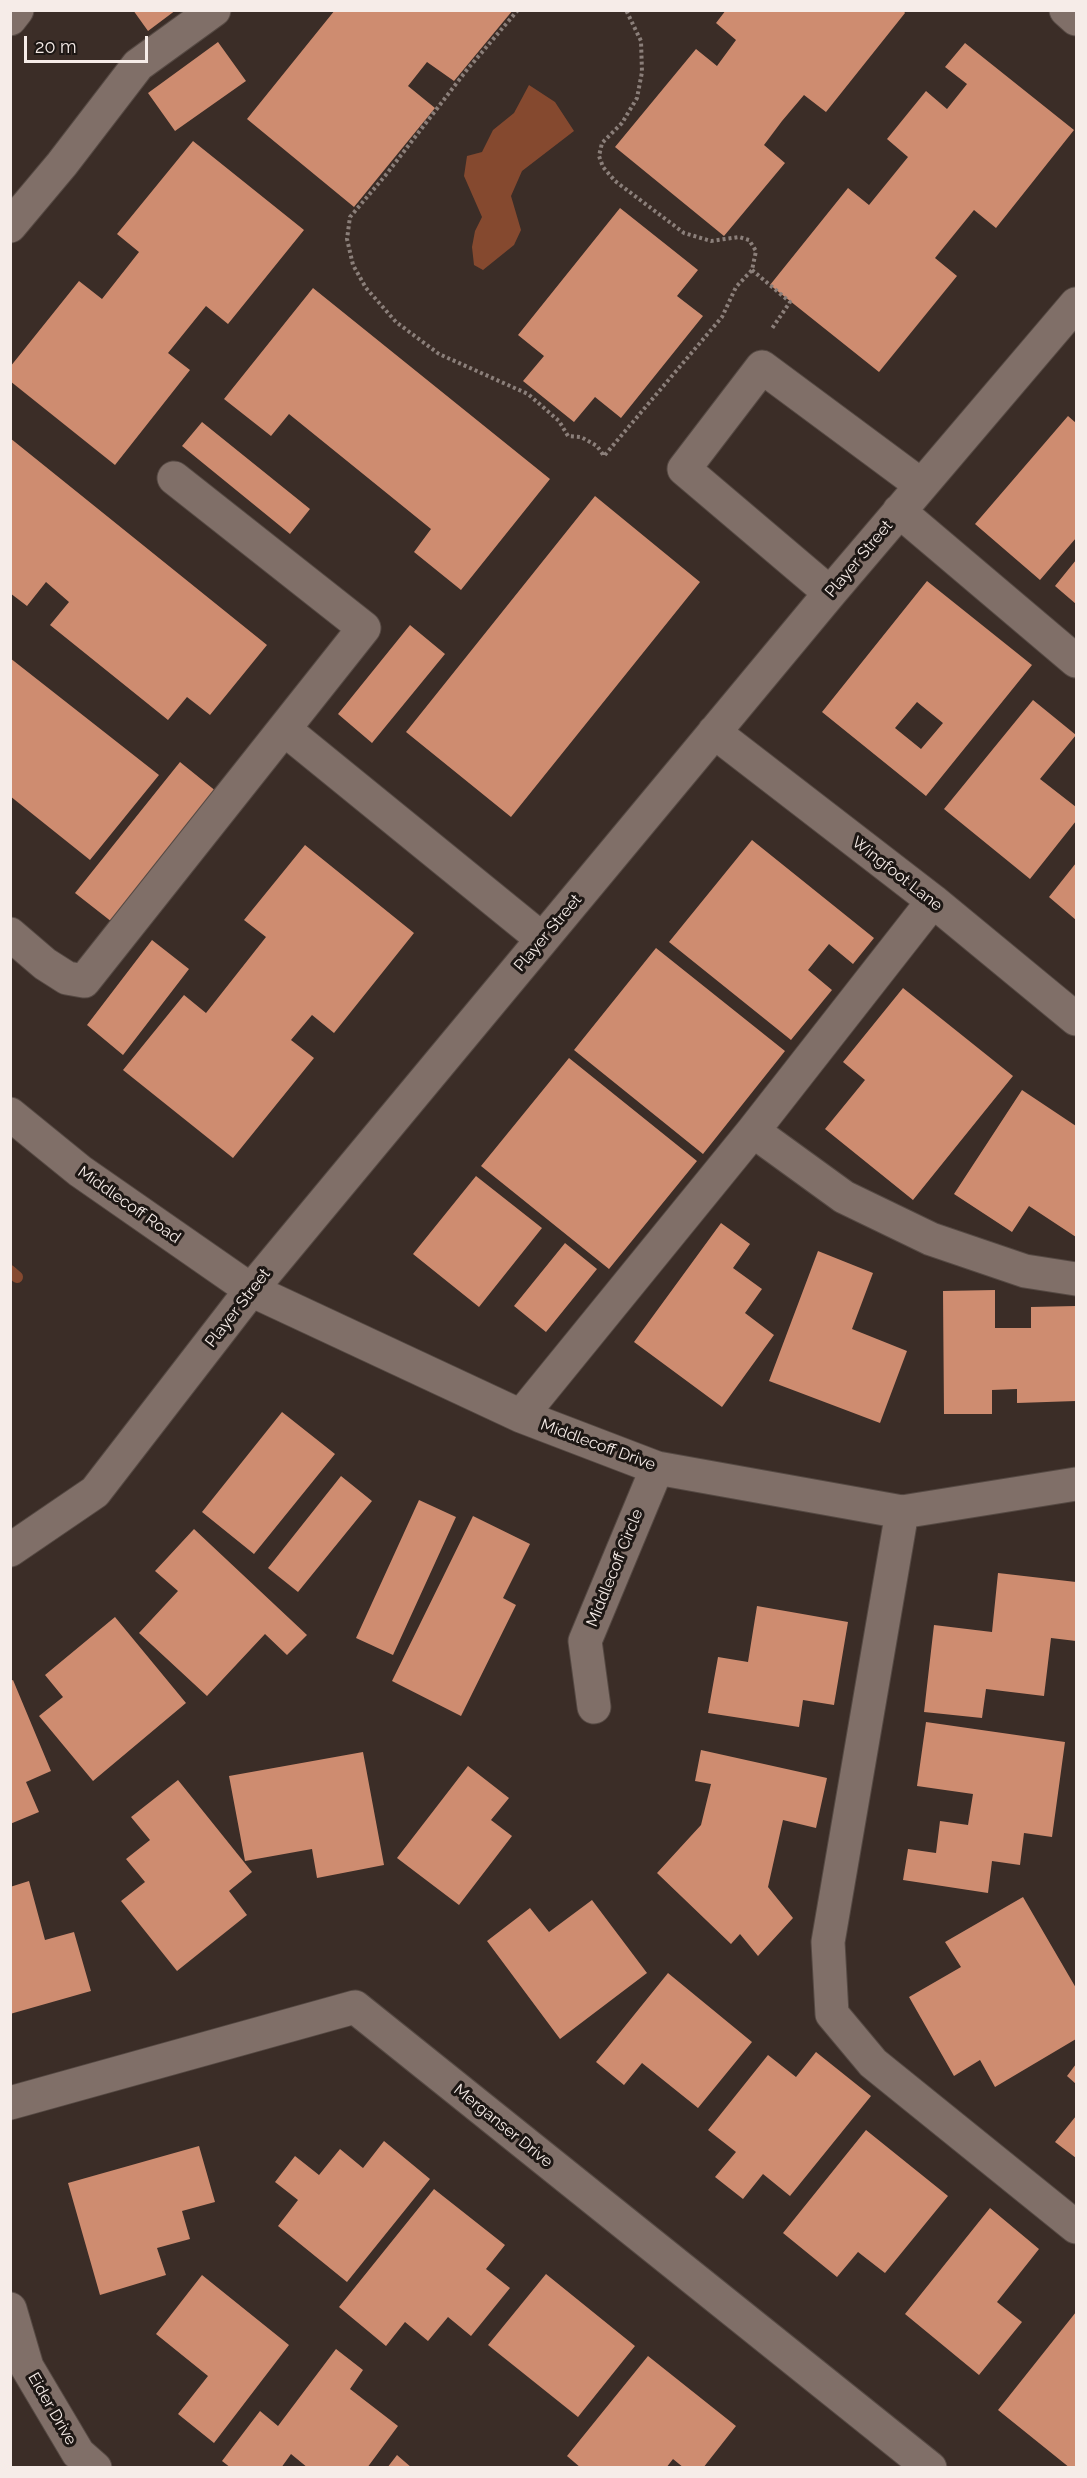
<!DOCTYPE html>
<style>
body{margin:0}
#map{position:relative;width:1087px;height:2478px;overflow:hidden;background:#3b2d27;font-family:Raleway,sans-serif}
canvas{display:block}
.frame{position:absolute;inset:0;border:12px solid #f6ece8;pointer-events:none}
.scale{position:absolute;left:24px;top:36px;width:124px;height:27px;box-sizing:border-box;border:3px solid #f6ece8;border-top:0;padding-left:8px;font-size:18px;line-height:21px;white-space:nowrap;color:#f6ece8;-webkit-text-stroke:4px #1d1714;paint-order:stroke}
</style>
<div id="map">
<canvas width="1087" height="2478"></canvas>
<div class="frame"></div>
<div class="scale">20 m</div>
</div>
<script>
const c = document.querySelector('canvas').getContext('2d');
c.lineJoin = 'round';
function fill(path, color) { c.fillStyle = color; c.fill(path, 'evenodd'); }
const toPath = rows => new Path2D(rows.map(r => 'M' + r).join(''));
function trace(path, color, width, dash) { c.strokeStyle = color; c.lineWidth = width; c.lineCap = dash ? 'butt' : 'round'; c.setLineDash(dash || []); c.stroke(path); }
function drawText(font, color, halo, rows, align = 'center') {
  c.font = font + ' Raleway,sans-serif'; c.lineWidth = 6; c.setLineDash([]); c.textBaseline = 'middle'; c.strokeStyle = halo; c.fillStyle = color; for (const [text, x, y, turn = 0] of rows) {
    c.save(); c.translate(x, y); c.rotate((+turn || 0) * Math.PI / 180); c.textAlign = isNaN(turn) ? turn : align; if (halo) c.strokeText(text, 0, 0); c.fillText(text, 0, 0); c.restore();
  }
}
const water = toPath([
 [529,85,555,102,574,131,522,171,511,196,521,230,514,245,483,270,474,265,472,247,475,231,482,217,464,176,467,156,482,152,493,130,514,113]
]);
const stream = toPath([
 [10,1271,17,1277]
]);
const building = toPath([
 [133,10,176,10,148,31],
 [335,10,513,10,454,81,427,62,408,86,435,108,354,207,247,119],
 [726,10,903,10,905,13,826,112,804,95,782,121,764,145,785,163,724,236,615,147,696,49,717,66,736,40,716,23],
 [218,42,246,81,175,131,148,93],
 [965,43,1074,130,996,228,974,210,935,258,957,276,879,372,770,285,848,188,869,205,908,157,887,139,926,91,947,109,967,84,945,67],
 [193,141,304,230,228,324,206,306,168,353,190,370,115,465,10,381,10,367,79,281,102,299,139,252,117,234],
 [620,208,698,270,677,296,703,316,621,418,595,397,574,422,523,381,544,356,518,335],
 [313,288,550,479,461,590,414,552,431,529,289,414,271,436,224,399],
 [1068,416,1076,423,1076,538,1040,580,975,524],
 [202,422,310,509,290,534,182,446],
 [10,438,267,645,210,715,187,697,168,720,50,625,69,602,46,582,27,606,10,593],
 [595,496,700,582,511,817,406,732],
 [1076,560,1076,604,1055,586],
 [927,581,1032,665,926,796,822,712],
 [917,702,943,723,921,749,895,728],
 [410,625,445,654,372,743,338,714],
 [10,658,159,775,90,860,10,796],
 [1033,700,1076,735,1040,779,1076,807,1076,821,1030,879,944,809],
 [180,762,217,792,112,922,75,893],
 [752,840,874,938,853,964,829,944,808,970,832,990,791,1040,669,942],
 [305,845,414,933,334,1033,312,1015,291,1040,314,1058,233,1158,123,1070,184,995,206,1013,266,937,244,920],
 [1076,863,1076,920,1049,897],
 [152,940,189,969,123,1055,87,1025],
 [656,948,785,1051,703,1154,574,1050],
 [903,988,1013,1076,913,1200,825,1129,865,1080,843,1062],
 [569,1058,697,1161,609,1269,481,1166],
 [1022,1090,1076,1126,1076,1237,1029,1206,1012,1232,954,1194],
 [476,1176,542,1228,479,1307,413,1254],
 [721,1223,750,1244,733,1268,762,1289,745,1313,774,1335,722,1407,634,1342],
 [565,1243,597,1269,546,1332,514,1306],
 [818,1251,873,1273,852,1329,907,1351,880,1423,769,1381],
 [995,1290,995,1328,1031,1328,1031,1307,1076,1306,1076,1401,1017,1403,1017,1389,992,1390,992,1414,944,1414,943,1291],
 [282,1412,335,1454,254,1554,202,1512],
 [341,1476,372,1501,298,1592,268,1568],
 [419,1500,456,1517,393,1655,356,1638],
 [473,1516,530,1544,503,1598,516,1605,461,1716,392,1681],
 [194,1529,307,1635,287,1655,265,1634,207,1696,139,1633,178,1591,155,1571],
 [998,1573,1076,1582,1076,1641,1051,1638,1044,1696,986,1689,982,1718,924,1712,934,1625,992,1632],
 [757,1606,848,1622,834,1705,803,1700,799,1727,708,1713,718,1657,748,1662],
 [115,1617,186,1703,93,1781,39,1716,63,1697,45,1675],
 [13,1680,51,1771,26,1782,39,1812,10,1824,10,1681],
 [926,1722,1065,1742,1052,1837,1024,1833,1020,1865,992,1861,988,1893,903,1880,908,1849,936,1853,940,1821,968,1825,973,1794,917,1786],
 [701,1750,827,1778,816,1828,783,1820,768,1887,793,1918,758,1956,740,1934,731,1944,657,1873,701,1825,711,1784,695,1781],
 [363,1752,384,1865,317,1878,312,1849,245,1861,229,1776],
 [468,1766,509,1798,491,1820,512,1836,459,1905,397,1858],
 [178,1780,252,1872,229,1891,247,1915,177,1971,121,1901,145,1882,126,1859,150,1840,131,1817],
 [29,1881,45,1940,74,1932,91,1991,10,2014,10,1887],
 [1023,1897,1076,1988,1076,2039,995,2087,980,2060,954,2076,909,1997,961,1967,945,1942],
 [592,1900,647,1973,560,2039,487,1941,530,1908,549,1932],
 [668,1973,752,2042,698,2108,642,2063,624,2085,596,2062],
 [816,2052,871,2096,790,2196,763,2174,743,2199,715,2177,736,2152,708,2130,768,2055,796,2077],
 [1076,2064,1076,2084,1067,2076],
 [1076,2116,1076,2158,1055,2142],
 [866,2130,948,2196,885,2273,858,2252,837,2277,783,2233],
 [384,2141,430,2179,347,2282,278,2226,298,2200,275,2182,295,2156,319,2175,340,2149,363,2168],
 [199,2146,215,2202,182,2211,190,2239,157,2248,166,2275,100,2295,68,2183],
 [434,2189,505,2245,486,2269,510,2288,471,2336,448,2317,428,2341,405,2322,386,2346,339,2307],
 [990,2208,1039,2249,997,2302,1022,2322,979,2375,905,2314],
 [546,2274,635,2346,578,2417,488,2345],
 [202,2275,289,2345,214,2443,178,2414,208,2376,156,2334],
 [1076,2312,1076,2468,1070,2468,998,2410],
 [336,2349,363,2370,350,2389,398,2426,367,2468,308,2468,291,2454,281,2468,231,2468,222,2461,260,2411,278,2426],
 [648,2356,736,2426,703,2468,684,2468,673,2459,666,2468,581,2468,567,2456],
 [397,2455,412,2468,387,2468]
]);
const path = toPath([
 [518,10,466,71,385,176,350,217,347,239,353,265,366,288,396,322,439,354,528,394,559,421,568,436,581,437,597,446,604,456,722,317,736,287,752,270,756,251,749,240,739,237,711,241,684,233,615,181,603,167,599,156,602,143,622,123,637,98,642,72,641,41,626,10],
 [752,270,790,302,771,330]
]);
const minor = toPath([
 [1066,10,1076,19],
 [10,19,17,10],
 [10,226,62,164,138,65,214,10],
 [899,511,1076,661],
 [830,593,684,469,762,367,921,485],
 [284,729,542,939],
 [714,732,933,901,1076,1019],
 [10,934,45,964,67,978,84,981,364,628,174,478],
 [10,1114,80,1171,251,1290,521,1416,657,1468,902,1512,1076,1484],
 [753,1131,844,1197,931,1239,1025,1271,1076,1279],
 [521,1416,753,1131,933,901],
 [902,1512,828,1942,832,2014,873,2063,1076,2227],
 [10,1550,95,1492,251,1290,830,593,1076,304],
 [594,1707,585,1641,657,1468],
 [10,2103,355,2007,930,2468],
 [10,2309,27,2367,78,2453,95,2468]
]);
const streetNames = [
 ["Player Street",859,559,-50],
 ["Wingfoot Lane",897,874,38],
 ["Player Street",548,933,-50],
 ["Middlecoff Road",129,1205,35],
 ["Player Street",238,1308,-52],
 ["Middlecoff Drive",598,1445,20],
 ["Middlecoff Circle",615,1568,-68],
 ["Merganser Drive",503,2126,39],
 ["Eider Drive",52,2409,60]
];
fill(water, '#85492f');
trace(stream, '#85492f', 12);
fill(building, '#ce8c70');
trace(minor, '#554943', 35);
trace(path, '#8b7f7a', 4, [3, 3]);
trace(minor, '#806f68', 33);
drawText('16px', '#f6ece8', '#1d1714', streetNames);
</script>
